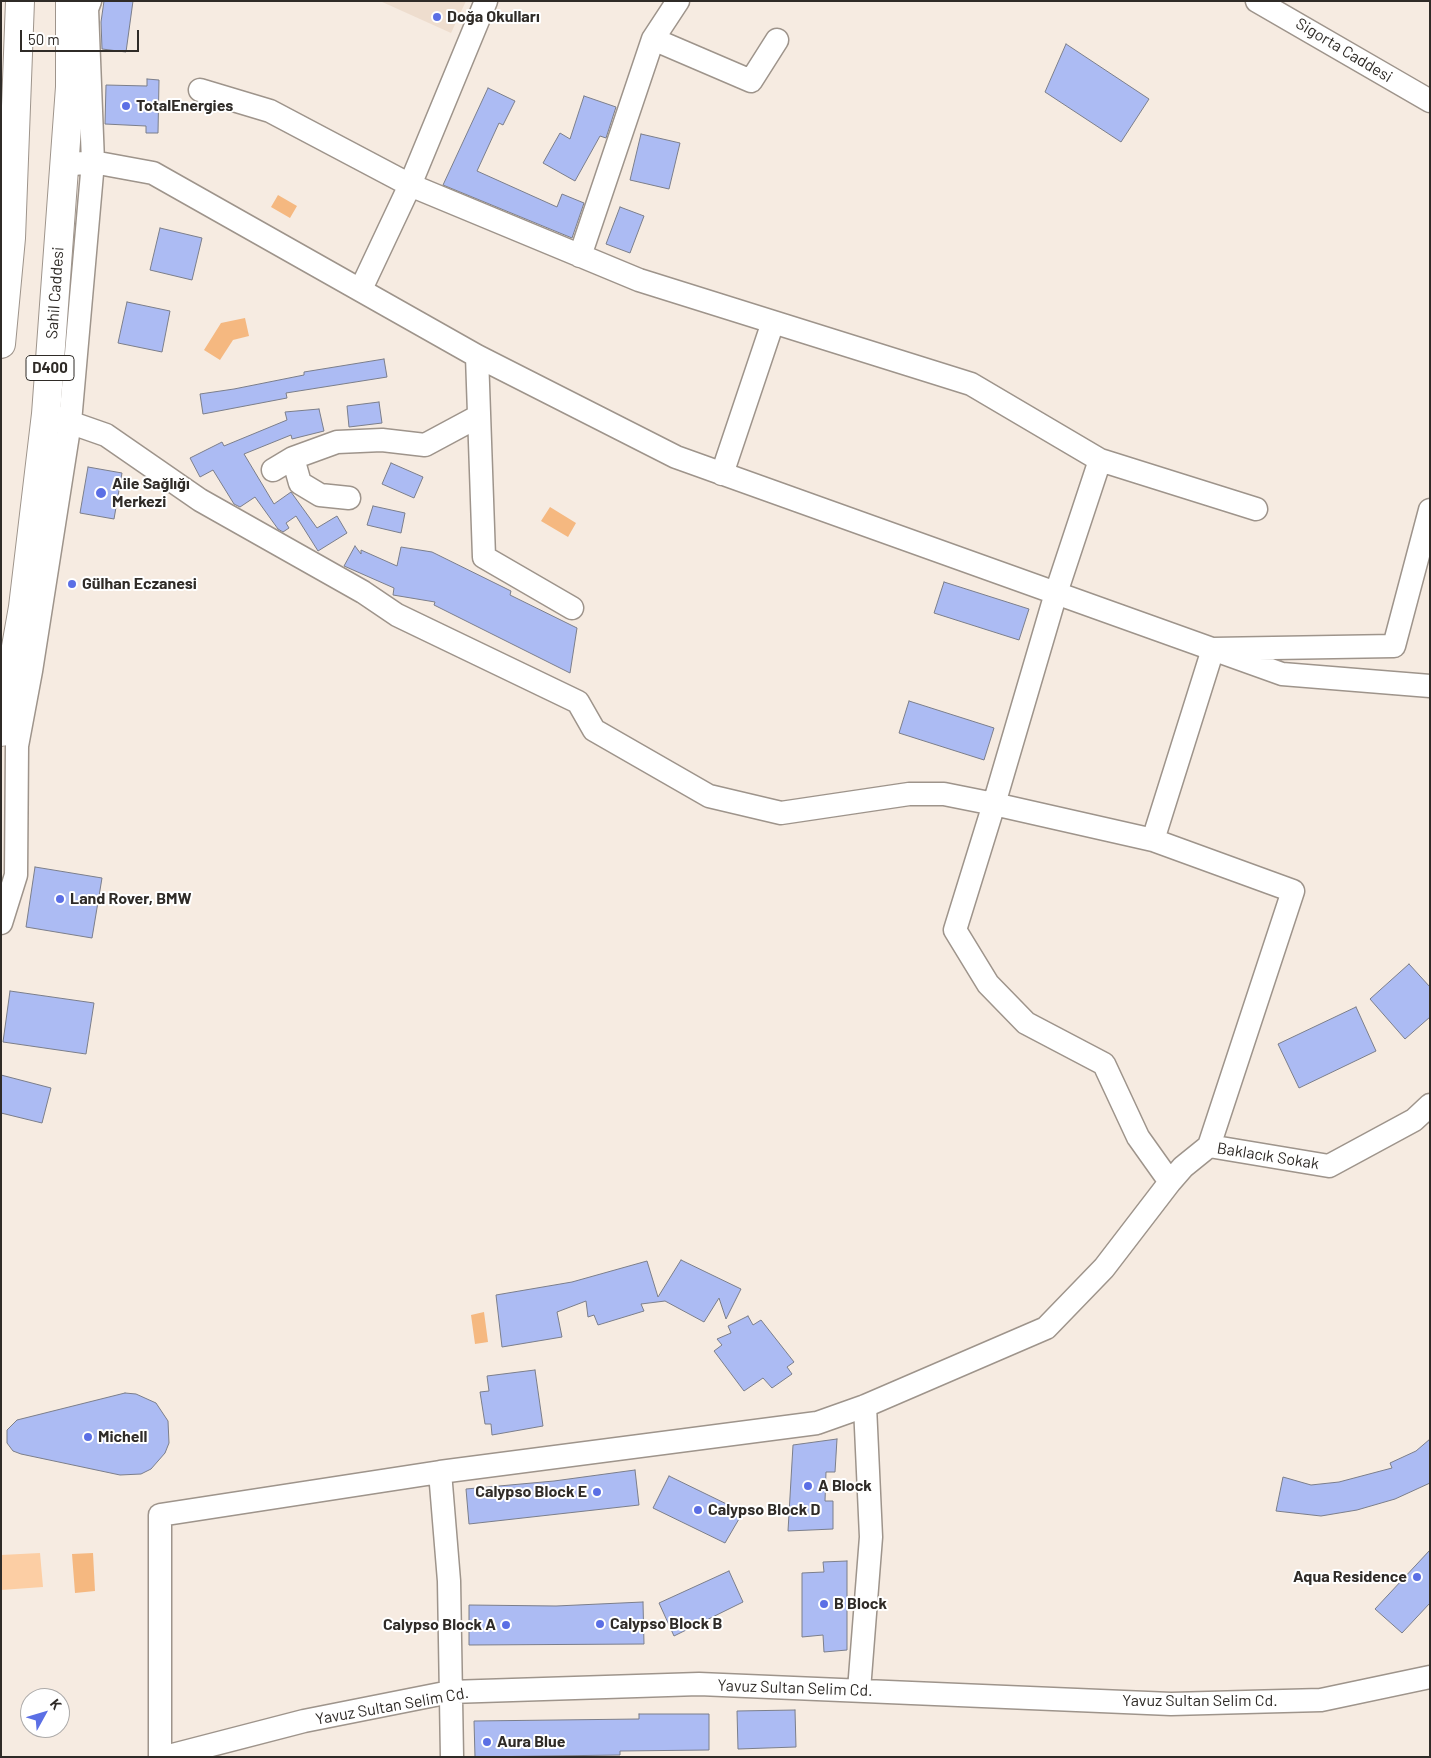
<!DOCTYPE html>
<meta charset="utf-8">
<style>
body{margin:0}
#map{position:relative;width:1431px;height:1758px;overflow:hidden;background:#f6ebe1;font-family:Barlow,sans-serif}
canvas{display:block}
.frame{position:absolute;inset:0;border:2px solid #2f2b27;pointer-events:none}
.north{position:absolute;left:20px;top:1688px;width:50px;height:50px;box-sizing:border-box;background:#fff;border:1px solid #acaaa9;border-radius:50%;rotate:51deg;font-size:14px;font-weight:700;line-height:20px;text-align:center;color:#2f2b27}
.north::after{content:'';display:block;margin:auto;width:18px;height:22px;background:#5b6fe5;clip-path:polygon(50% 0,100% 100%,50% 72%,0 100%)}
.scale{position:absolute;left:20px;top:30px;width:119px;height:22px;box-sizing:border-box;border:2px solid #2f2b27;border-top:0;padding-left:6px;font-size:15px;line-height:18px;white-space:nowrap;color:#2f2b27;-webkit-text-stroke:4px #fff;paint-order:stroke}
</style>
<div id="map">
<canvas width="1431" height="1758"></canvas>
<div class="frame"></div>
<div class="north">K</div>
<div class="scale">50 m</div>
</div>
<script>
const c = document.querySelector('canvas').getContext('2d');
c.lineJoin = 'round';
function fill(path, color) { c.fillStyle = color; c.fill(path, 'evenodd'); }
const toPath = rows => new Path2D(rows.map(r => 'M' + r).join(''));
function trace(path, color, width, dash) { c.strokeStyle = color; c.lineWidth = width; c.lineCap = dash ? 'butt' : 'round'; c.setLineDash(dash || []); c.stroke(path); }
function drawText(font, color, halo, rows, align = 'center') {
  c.font = font + ' Barlow,sans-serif'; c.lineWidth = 4; c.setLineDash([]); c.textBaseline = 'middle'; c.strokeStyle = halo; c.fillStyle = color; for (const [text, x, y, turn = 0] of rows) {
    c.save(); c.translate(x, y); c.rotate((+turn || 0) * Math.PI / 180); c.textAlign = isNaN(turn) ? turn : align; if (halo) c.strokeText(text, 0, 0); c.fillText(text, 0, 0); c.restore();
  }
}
const built = toPath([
 [380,1,466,1,451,33]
]);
const green = toPath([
 [40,1553,43,1587,1,1590,1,1555]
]);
const water = toPath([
 [278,195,297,206,290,218,271,207],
 [245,318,249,336,233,340,220,360,204,350,221,323],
 [550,507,576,523,568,537,541,521],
 [484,1312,488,1342,475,1344,471,1315],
 [93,1553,95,1591,75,1593,72,1554]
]);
const building = toPath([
 [104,1,133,1,126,52,102,49,101,22,104,1],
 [1066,44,1149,99,1121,142,1045,92,1066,44],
 [147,79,159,80,158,133,146,133,146,126,105,124,106,85,147,86,147,79],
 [488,88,515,101,503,125,499,123,477,171,557,207,562,194,584,203,572,238,443,185,488,88],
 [584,96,616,107,606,138,600,136,575,181,543,163,560,133,570,139,584,96],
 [641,134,680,143,669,189,630,180,641,134],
 [620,207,644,216,630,253,606,244,620,207],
 [160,228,202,238,192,280,150,270,160,228],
 [127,302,170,311,162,352,118,343,127,302],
 [384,359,387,377,286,393,287,398,203,414,200,394,234,389,304,375,304,372,384,359],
 [379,402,382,423,349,427,347,406,379,402],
 [319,409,324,431,292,439,291,435,244,454,274,504,291,492,317,528,337,516,347,533,318,551,296,516,286,523,289,528,283,532,278,529,255,497,240,507,234,504,213,470,200,477,190,458,222,442,224,446,287,420,285,412,319,409],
 [391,463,423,477,414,498,382,484,391,463],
 [88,467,122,473,114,519,80,513,88,467],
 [373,506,405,513,401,533,367,525,373,506],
 [355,546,361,554,361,550,397,566,401,547,432,552,511,591,510,595,577,628,570,673,434,605,435,602,393,595,394,588,344,566,355,546],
 [944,582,1029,609,1019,640,934,613,944,582],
 [909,701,994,728,984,760,899,733,909,701],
 [35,867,102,878,92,938,26,927,35,867],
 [1409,964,1430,987,1430,1017,1405,1039,1370,999,1409,964],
 [10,991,94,1003,86,1054,3,1042,10,991],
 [1356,1007,1376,1051,1299,1088,1278,1044,1356,1007],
 [1,1075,51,1088,42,1123,1,1113,1,1075],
 [681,1260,741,1289,726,1319,719,1298,704,1322,665,1301,641,1304,644,1311,598,1325,594,1315,588,1317,586,1301,557,1312,562,1337,502,1347,496,1295,572,1282,647,1261,658,1297,681,1260],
 [748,1316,753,1325,761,1320,794,1362,787,1367,792,1374,772,1388,763,1378,744,1391,714,1351,722,1345,717,1339,731,1333,728,1326,748,1316],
 [535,1370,543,1426,492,1435,491,1424,485,1424,480,1392,489,1391,487,1376,535,1370],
 [125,1393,136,1394,156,1403,168,1421,169,1443,165,1453,151,1469,141,1474,120,1475,21,1454,13,1451,7,1443,7,1430,17,1420,125,1393],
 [837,1439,835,1472,826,1472,825,1501,833,1501,833,1529,788,1531,793,1445,837,1439],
 [1430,1439,1430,1483,1395,1499,1357,1510,1321,1516,1276,1511,1283,1477,1311,1485,1339,1482,1392,1468,1390,1463,1416,1451,1430,1439],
 [635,1470,639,1505,469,1524,466,1489,554,1481,635,1470],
 [669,1476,743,1512,725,1543,653,1508,669,1476],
 [1430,1550,1430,1603,1402,1633,1375,1609,1430,1550],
 [847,1561,847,1650,824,1652,823,1635,802,1637,802,1573,824,1572,823,1562,847,1561],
 [729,1571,743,1602,674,1636,659,1603,729,1571],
 [643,1602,644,1644,469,1645,469,1605,556,1606,643,1602],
 [795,1710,796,1747,738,1749,737,1711,795,1710],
 [639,1714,709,1714,709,1750,620,1751,620,1755,475,1757,474,1721,639,1719,639,1714]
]);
const minor = toPath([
 [678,1,653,39,751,81,777,40],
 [1257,1,1430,101],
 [200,90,270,111,410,185,639,280,971,384,1100,460,1056,593,994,804,1153,840],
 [64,165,93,162,153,173,477,356,676,457,1282,674,1430,686],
 [580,256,653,39],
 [361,289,410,185,486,1],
 [477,356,484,557,572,608],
 [46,414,106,435,200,500,363,592,397,615,578,702,594,730,709,796,781,813,909,794,944,794,994,804,955,930,988,984,1026,1023,1104,1064,1138,1137,1170,1182],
 [293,458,300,483,320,495,349,498],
 [1100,460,1256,509],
 [273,470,293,458,337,442,382,440,425,445,479,416],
 [722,474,773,322],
 [1,923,16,875,17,746,31,671,70,422,93,162,87,9,90,1],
 [1209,1146,1329,1166,1414,1120,1430,1105],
 [440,1472,449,1581,452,1757],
 [859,1690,871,1537,865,1406],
 [160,1757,160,1515,440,1472,817,1423,865,1406,1046,1328,1104,1268,1170,1182,1183,1167,1209,1146,1293,891,1153,840,1213,649,1394,646,1430,510],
 [165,1757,304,1721,450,1692,699,1684,1171,1704,1321,1700,1430,1677]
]);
const highway = toPath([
 [1,344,11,238,20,1],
 [1,732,23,607,46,414,70,87,70,1]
]);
const markers = [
 [437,17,5,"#5b6fe5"],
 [126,106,5,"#5b6fe5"],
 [101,493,6,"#5b6fe5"],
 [72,584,5,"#5b6fe5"],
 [60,899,5,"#5b6fe5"],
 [88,1437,5,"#5b6fe5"],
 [808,1486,5,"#5b6fe5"],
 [597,1492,5,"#5b6fe5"],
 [698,1510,5,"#5b6fe5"],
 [1417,1577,5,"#5b6fe5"],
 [824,1604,5,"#5b6fe5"],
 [600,1624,5,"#5b6fe5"],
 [506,1625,5,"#5b6fe5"],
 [487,1742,5,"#5b6fe5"]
];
const shields = [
 [50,368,48]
];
const shieldNames = [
 ["D400",50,368]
];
const poiNames = [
 ["Doğa Okulları",447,17],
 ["TotalEnergies",136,106],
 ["Aile Sağlığı",112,484],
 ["Merkezi",112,502],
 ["Gülhan Eczanesi",82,584],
 ["Land Rover, BMW",70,899],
 ["Michell",98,1437],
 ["A Block",818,1486],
 ["Calypso Block E",587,1492,"right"],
 ["Calypso Block D",708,1510],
 ["Aqua Residence",1407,1577,"right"],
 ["B Block",834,1604],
 ["Calypso Block B",610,1624],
 ["Calypso Block A",496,1625,"right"],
 ["Aura Blue",497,1742]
];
const streetNames = [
 ["Sigorta Caddesi",1344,50,31],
 ["Sahil Caddesi",55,293,-86],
 ["Baklacık Sokak",1268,1156,9],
 ["Yavuz Sultan Selim Cd.",795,1688,2],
 ["Yavuz Sultan Selim Cd.",1200,1701],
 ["Yavuz Sultan Selim Cd.",392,1706,-10]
];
fill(built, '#eeddce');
fill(green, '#fccea4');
fill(water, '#f5b880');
fill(building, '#acbbf3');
trace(building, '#7b7e8a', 1);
trace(minor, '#9e948b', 25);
trace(highway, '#9e948b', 30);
trace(minor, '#fff', 22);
trace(highway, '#fff', 28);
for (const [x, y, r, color] of markers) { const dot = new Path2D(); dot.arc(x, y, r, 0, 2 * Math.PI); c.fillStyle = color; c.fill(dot); trace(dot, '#fff', 2); }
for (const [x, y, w] of shields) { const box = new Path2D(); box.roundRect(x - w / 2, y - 12.5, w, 25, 4); c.fillStyle = '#fff'; c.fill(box); trace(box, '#2f2b27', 1); }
drawText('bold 15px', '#2f2b27', null, shieldNames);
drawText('bold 16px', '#2f2b27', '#fff', poiNames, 'left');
drawText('16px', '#2f2b27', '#fff', streetNames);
</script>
